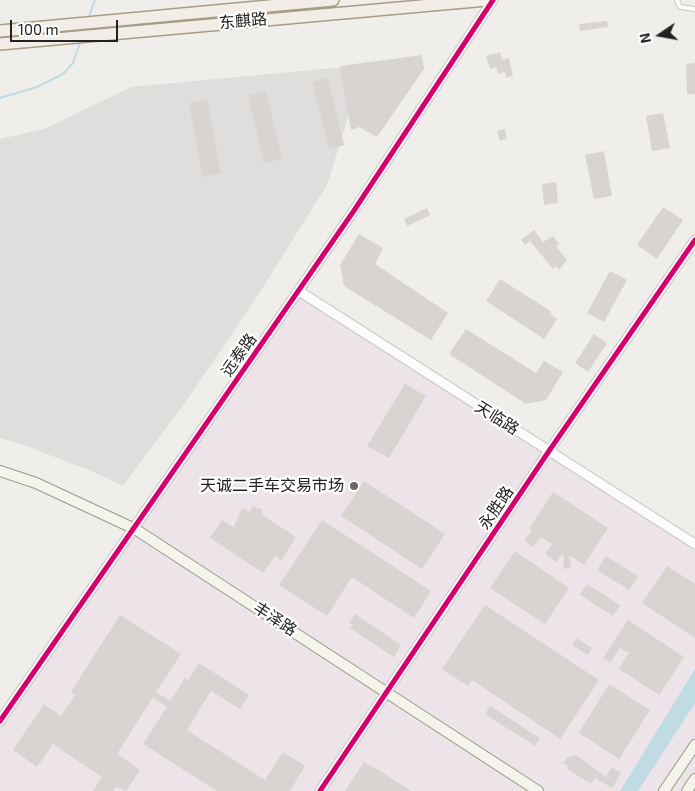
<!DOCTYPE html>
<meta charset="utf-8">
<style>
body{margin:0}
#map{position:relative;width:695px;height:791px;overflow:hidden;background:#f0eeeb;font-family:"Exo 2",sans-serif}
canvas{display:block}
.north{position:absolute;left:635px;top:10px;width:50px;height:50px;-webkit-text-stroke:4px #fff;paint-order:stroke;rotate:258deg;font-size:14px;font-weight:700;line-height:20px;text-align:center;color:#222}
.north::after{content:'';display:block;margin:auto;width:18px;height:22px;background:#222;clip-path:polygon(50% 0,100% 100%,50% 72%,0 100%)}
.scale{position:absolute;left:10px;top:20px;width:108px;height:22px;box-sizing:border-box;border:2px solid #222;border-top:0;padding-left:6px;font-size:15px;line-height:18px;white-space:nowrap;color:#222;-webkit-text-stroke:4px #fff;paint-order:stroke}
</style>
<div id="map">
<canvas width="695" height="791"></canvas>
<div class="north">N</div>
<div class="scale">100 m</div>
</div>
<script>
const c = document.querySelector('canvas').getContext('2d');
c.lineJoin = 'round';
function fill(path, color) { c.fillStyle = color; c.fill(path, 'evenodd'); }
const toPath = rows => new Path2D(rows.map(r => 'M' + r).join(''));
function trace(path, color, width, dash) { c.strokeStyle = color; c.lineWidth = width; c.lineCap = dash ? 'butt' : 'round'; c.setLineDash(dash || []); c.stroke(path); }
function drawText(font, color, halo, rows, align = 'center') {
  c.font = font + ' "Exo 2","Noto Sans SC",sans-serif'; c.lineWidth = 4.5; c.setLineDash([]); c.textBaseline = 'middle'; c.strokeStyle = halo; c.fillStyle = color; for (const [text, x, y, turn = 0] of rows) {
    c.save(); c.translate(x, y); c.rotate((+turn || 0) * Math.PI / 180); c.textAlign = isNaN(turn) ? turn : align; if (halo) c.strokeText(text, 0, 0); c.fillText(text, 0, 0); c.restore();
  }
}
const residential = toPath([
 [344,67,352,104,327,185,255,300,187,400,123,486,91,471,21,444,0,438,0,139,44,129,131,87]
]);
const industrial = toPath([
 [299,291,549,451,695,551,695,791,0,791,0,721]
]);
const water = toPath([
 [695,669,695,703,638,791,620,791]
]);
const stream = toPath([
 [88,19,95,0],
 [0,98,37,87,63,74,73,63,81,40]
]);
const building = toPath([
 [607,21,608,27,580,31,579,24],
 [500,52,502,60,509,58,513,76,506,78,505,72,498,74,496,67,490,69,486,56],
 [422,55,424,69,377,137,359,127,351,130,340,66],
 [695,63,695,94,687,94,686,64],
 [328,78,344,145,329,149,312,82],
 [266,91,282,159,264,163,248,95],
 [207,100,221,173,203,177,189,103],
 [663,113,670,148,652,151,646,116],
 [505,129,507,139,500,141,497,131],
 [604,151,612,196,594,199,585,155],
 [556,182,558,203,544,205,542,184],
 [663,207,683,220,657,259,637,245],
 [427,208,430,215,407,226,404,219],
 [534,230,543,242,553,236,559,244,556,246,567,260,559,270,556,266,553,269,530,241,525,245,521,240],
 [359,234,383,248,375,264,448,313,431,340,344,286,340,265],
 [610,271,627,280,604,322,587,313],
 [500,279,552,312,550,314,557,319,544,339,486,301],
 [466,329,536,373,544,361,563,372,546,400,526,404,449,354],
 [594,334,607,343,588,372,575,363],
 [405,384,426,396,389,458,367,446],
 [364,481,445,534,422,569,341,516],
 [553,492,608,528,584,565,569,555,571,568,564,569,563,553,556,562,545,554,552,544,541,537,533,547,524,540,532,531,529,529],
 [252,506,263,510,261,514,296,537,281,561,275,556,263,573,210,538,222,520,234,527,242,508,250,512],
 [322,520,431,591,414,618,352,577,327,616,279,585],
 [515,551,569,588,545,624,490,588],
 [606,556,638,576,629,590,597,570],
 [667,566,695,584,695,638,642,603],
 [587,584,620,605,613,616,580,595],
 [485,605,599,680,560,739,472,680,468,686,442,669],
 [355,614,401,645,394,657,350,628,352,624,349,623],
 [120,615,181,654,156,692,170,701,185,678,188,680,199,663,249,695,240,709,211,691,187,730,265,780,283,752,305,766,290,791,217,791,143,744,167,707,153,697,117,754,140,770,126,791,116,787,113,791,93,791,102,777,53,744,37,767,13,750,44,704,61,716,75,695,71,692],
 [628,620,684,657,659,695,619,669,629,653,620,648,610,663,603,658],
 [576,638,592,648,588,655,572,645],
 [609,684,650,710,619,759,579,733],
 [490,706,540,738,535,746,485,714],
 [576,755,606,777,612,767,621,773,612,788,595,778,591,784,567,769,568,766,563,763,567,758],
 [364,762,382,772,411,791,345,791]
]);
const service = toPath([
 [677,0,680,7,695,9]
]);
const tertiary = toPath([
 [299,291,695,544],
 [0,721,353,212,493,0],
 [320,791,549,451,695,240]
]);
const secondary = toPath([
 [0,471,36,483,135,529,538,791],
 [664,791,695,745],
 [687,791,695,779]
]);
const primary = toPath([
 [0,31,333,0],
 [0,44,487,0]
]);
const cycleway = toPath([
 [0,721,353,212,493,0],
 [320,791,549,451,695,240]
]);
const markers = [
 [354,486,5,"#6a6968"]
];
const streetNames = [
 ["东麒路",243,21,-5],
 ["远泰路",239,355,-55],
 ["天临路",497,418,32],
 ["永胜路",496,508,-56],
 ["丰泽路",275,619,33]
];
const poiNames = [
 ["天诚二手车交易市场",344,486]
];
fill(residential, '#dfdedc');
fill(industrial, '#ede4e9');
fill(water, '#bfdbe3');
trace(stream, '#bfdbe3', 2);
fill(building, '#d7d4d2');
trace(service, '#c9c8c7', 6);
trace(tertiary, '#c9c8c7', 11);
trace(secondary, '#999a82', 12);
trace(primary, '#a79c86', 14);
trace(service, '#fdfcfc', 4);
trace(tertiary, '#fdfcfc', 9);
trace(secondary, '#f4f4ed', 10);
trace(primary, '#f3ede7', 11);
trace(cycleway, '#d6006c', 5);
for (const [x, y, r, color] of markers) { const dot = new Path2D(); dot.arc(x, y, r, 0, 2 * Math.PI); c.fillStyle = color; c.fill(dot); trace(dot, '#fff', 2); }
drawText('16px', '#222', '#fff', streetNames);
drawText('16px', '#222', '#fff', poiNames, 'right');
</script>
